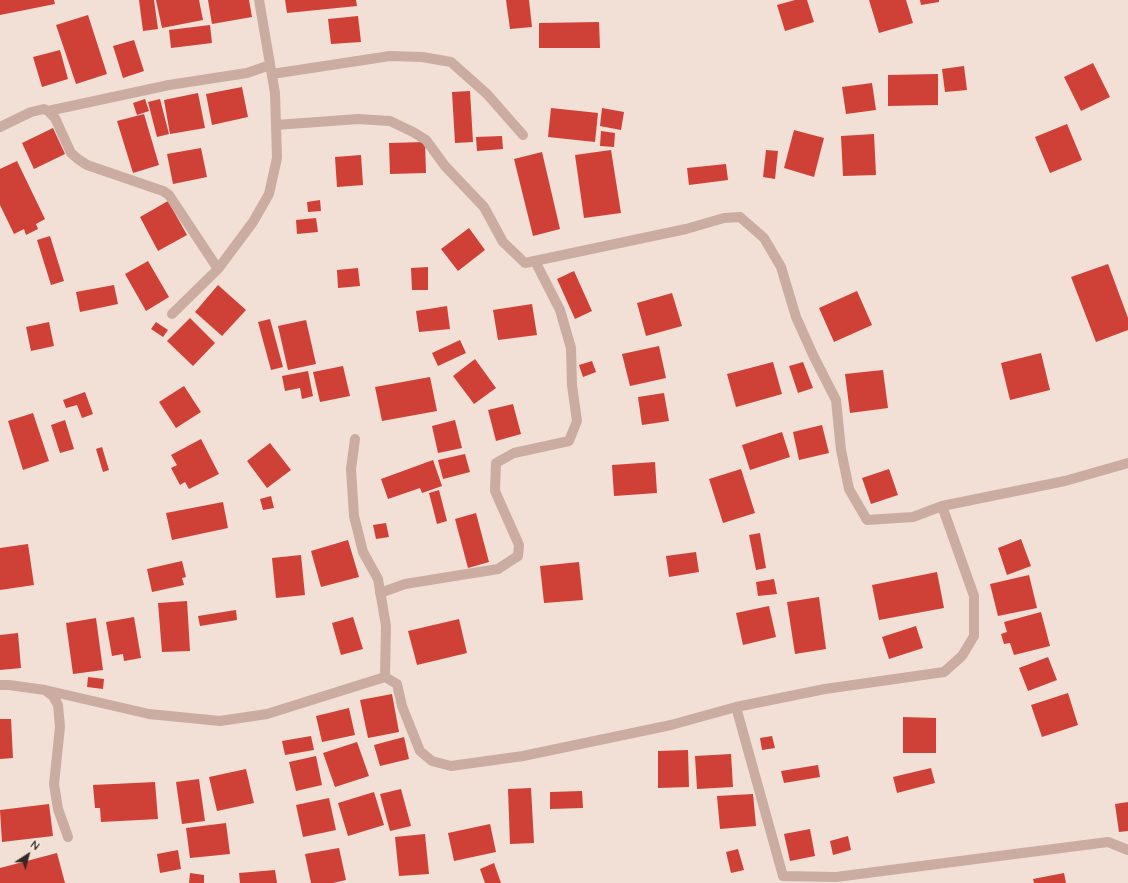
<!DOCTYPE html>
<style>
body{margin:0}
#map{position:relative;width:1128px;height:883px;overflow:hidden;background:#f2dfd5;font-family:Quicksand,sans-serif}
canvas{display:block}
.north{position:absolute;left:8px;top:835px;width:40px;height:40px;-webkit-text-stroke:3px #faeae1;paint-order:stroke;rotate:36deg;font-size:11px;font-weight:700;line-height:16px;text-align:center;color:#342624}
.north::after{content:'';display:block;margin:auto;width:14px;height:18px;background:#342624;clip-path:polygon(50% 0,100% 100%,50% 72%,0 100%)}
</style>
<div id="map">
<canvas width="1128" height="883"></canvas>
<div class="north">N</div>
</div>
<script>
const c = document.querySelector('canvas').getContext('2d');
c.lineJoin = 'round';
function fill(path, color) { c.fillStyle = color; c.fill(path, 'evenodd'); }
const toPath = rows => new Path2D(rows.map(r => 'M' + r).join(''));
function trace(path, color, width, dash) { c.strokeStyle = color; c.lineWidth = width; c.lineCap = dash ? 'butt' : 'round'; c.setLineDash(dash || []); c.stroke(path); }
const building = toPath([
 [0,0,54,0,55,4,0,15],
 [139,0,154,0,158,29,143,31],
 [156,0,199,0,203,20,162,28],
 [208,0,249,0,252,17,212,24],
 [285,0,356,0,357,6,287,13],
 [506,0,529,0,532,27,510,29],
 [795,0,807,0,814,22,785,31,777,5],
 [869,0,906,0,913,23,879,33],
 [920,0,939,0,939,2,921,5],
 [88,15,107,74,76,84,56,25],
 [358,16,361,42,331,44,328,19],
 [599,22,600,48,539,48,539,23],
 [210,25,212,43,171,48,169,30],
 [134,40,144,71,123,78,113,46],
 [60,50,68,79,42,87,33,57],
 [1093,63,1110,97,1081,111,1064,77],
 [964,66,967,90,945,92,942,69],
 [938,74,938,105,888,106,888,75],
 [872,83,876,110,846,114,842,87],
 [242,87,248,117,212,125,206,94],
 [470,91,473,142,455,143,452,92],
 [198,93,205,128,170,134,164,100],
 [145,99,149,111,137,115,133,103],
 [160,99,169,134,157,137,148,102],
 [551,108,598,113,595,142,548,137],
 [602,108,624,112,621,130,600,126],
 [144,114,159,165,133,173,117,121],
 [1067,124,1082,160,1050,173,1035,137],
 [53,128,65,154,34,169,22,143],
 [794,130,824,138,814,177,784,168],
 [601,131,615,133,614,147,600,146],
 [874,134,876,175,843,176,841,136],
 [502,136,503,149,477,151,476,137],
 [425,142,426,173,390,174,389,143],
 [201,148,207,177,173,184,167,154],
 [611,150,621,213,584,218,575,155],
 [766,150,778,151,775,179,763,177],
 [542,152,560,229,533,236,514,159],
 [361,155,363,185,337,187,335,157],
 [17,161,45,219,36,224,38,229,26,235,24,229,14,234,0,205,0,169],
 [726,164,728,180,689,185,687,168],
 [320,200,321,211,308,212,307,202],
 [168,201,187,235,158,251,140,217],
 [316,218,318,232,297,234,296,220],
 [469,228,485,250,458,271,441,249],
 [50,236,64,281,51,285,37,240],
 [148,261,169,297,146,311,125,274],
 [1108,264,1128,318,1128,330,1096,342,1071,277],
 [428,267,428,290,412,290,411,268],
 [358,268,360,286,338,288,337,270],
 [574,271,592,311,575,319,557,279],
 [114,285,118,304,80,312,76,292],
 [218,285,246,310,222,336,195,312],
 [857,291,872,325,834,342,819,308],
 [672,293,682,326,646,336,637,303],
 [532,304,537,335,498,340,493,310],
 [447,306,450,329,419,332,416,311],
 [190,318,215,343,193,366,167,341],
 [270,319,283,367,271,370,258,322],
 [306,320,316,364,288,370,278,326],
 [49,322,54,346,31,351,26,327],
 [156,322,168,330,163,337,151,329],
 [460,340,466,353,438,366,432,353],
 [659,346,666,378,630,386,622,354],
 [1041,353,1050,390,1010,400,1001,363],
 [475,359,496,388,474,404,453,376],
 [592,361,596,372,583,377,579,365],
 [773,362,782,394,736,407,727,374],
 [803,362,813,388,798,393,789,366],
 [343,366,350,396,320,402,313,372],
 [883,370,888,408,850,413,845,374],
 [308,371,313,396,302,399,300,388,285,391,282,376],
 [430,377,437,411,382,421,375,387],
 [184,386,201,412,176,428,159,402],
 [85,392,93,414,82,418,77,405,66,408,63,400],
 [664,393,669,421,642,425,638,397],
 [513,404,521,434,496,441,488,410],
 [33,413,49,461,23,470,8,421],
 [65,420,74,449,60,453,51,425],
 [455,420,462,448,438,453,432,426],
 [822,425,829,453,799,460,793,432],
 [782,432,790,457,750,470,742,445],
 [201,439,219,474,189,489,185,482,180,485,171,468,177,465,171,455],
 [270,443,291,470,267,488,247,461],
 [102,447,109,470,103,472,96,449],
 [465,454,470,472,443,479,438,460],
 [433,460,442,486,422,493,420,488,388,499,381,479],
 [655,462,657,493,614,496,612,465],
 [741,469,755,513,723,523,709,479],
 [889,469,898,495,871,504,862,478],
 [439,490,447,521,437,524,429,493],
 [271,496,274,508,263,510,260,499],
 [223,502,228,528,172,540,166,513],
 [476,513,489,562,468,568,455,519],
 [386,523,389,537,376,539,373,525],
 [760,533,766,568,756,570,749,535],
 [1021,539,1031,566,1007,575,998,548],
 [348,540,359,577,321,587,311,551],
 [28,544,34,585,0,590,0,548],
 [696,552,699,572,669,577,666,556],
 [301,555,305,595,276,598,272,558],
 [182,561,186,577,182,578,184,585,152,592,147,569],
 [579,562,583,600,544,603,540,566],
 [937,572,944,608,879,620,872,585],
 [1029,575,1037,608,998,616,990,584],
 [774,579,777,594,758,596,756,582],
 [819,597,826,649,795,654,787,602],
 [187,601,190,651,162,652,158,603],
 [769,606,776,637,743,645,736,613],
 [236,610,237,620,200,626,198,616],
 [1041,612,1050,646,1014,655,1010,643,1004,644,1001,634,1007,632,1004,622],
 [134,617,141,658,124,661,123,654,112,656,106,622],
 [353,617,363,649,341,655,332,623],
 [96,618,103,670,73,674,66,623],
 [459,619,467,653,417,665,408,631],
 [916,626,923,648,889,659,882,637],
 [18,633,21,668,0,670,0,635],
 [1048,657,1057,680,1028,691,1019,668],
 [88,677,104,679,103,689,87,687],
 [1068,693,1078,725,1042,737,1031,705],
 [392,694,399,732,368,738,360,700],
 [349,708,355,735,322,742,316,716],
 [903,717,936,718,936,753,903,753],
 [0,719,11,719,13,758,0,759],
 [311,736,314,750,285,755,282,741],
 [772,736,775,748,762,750,760,738],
 [404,737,409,759,380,766,374,745],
 [357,742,369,776,335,787,323,753],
 [688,750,689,787,658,788,658,751],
 [731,754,733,787,697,789,695,756],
 [316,756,322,785,296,791,289,762],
 [818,765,820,777,784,783,781,771],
 [931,768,935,783,897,793,893,777],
 [246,769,254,803,217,811,209,777],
 [199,779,205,821,182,824,176,782],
 [155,782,158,819,101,822,100,808,95,808,93,785],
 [531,788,534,843,510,844,508,789],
 [401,789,411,826,390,831,380,794],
 [582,791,583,808,550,809,550,792],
 [374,792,384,825,348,836,338,803],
 [753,794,756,826,720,829,717,796],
 [329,798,336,830,303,837,296,805],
 [1128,802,1128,831,1119,832,1115,804],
 [49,804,53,836,2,842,0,810],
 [226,823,230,854,190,858,186,828],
 [490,824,496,852,454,861,448,833],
 [810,829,815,856,790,861,784,834],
 [425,834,429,874,399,876,395,837],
 [848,836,851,850,833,855,830,841],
 [339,848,346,880,333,883,311,883,305,854],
 [738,849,744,870,731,873,726,852],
 [178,850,181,869,160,873,157,854],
 [57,853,65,883,0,883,0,868],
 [494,863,501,883,485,883,480,869],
 [275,870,277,883,240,883,239,873],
 [190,873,204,875,204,883,189,883],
 [1064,873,1066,883,1034,883,1033,879]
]);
const minor = toPath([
 [272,74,390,56,422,57,451,62,487,94,523,135],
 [48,111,169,85,247,73,270,65],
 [276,125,358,119,390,121,413,132,426,140,445,166,484,207,503,242,525,263,686,229,724,218,740,217,764,238,781,267,796,317,814,357,836,400,841,450,849,489,867,520,913,517,942,506,1065,481,1128,463],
 [0,127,31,112,44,109,48,111,55,118,71,153,78,159,87,165,163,191,169,195,218,269],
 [172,314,218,269,253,222,269,194,277,158,275,93,259,0],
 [355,439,351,469,354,516,363,552,378,579,386,626,385,677],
 [380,593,405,584,498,569,518,556,519,545,495,491,496,463,514,453,569,441,577,421,572,385,571,348,560,310,535,261],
 [0,685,9,685,45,690,149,714,220,721,267,714,385,677,397,684,402,706,420,751,432,761,451,766,523,756,671,725,736,707,825,689,944,672,962,656,974,636,974,596,942,506],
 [46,691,53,696,58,705,60,727,54,784,58,809,68,837],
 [736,707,783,876,836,877,1108,842,1128,850]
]);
fill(building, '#cf4036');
trace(minor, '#cbaca1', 10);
</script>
